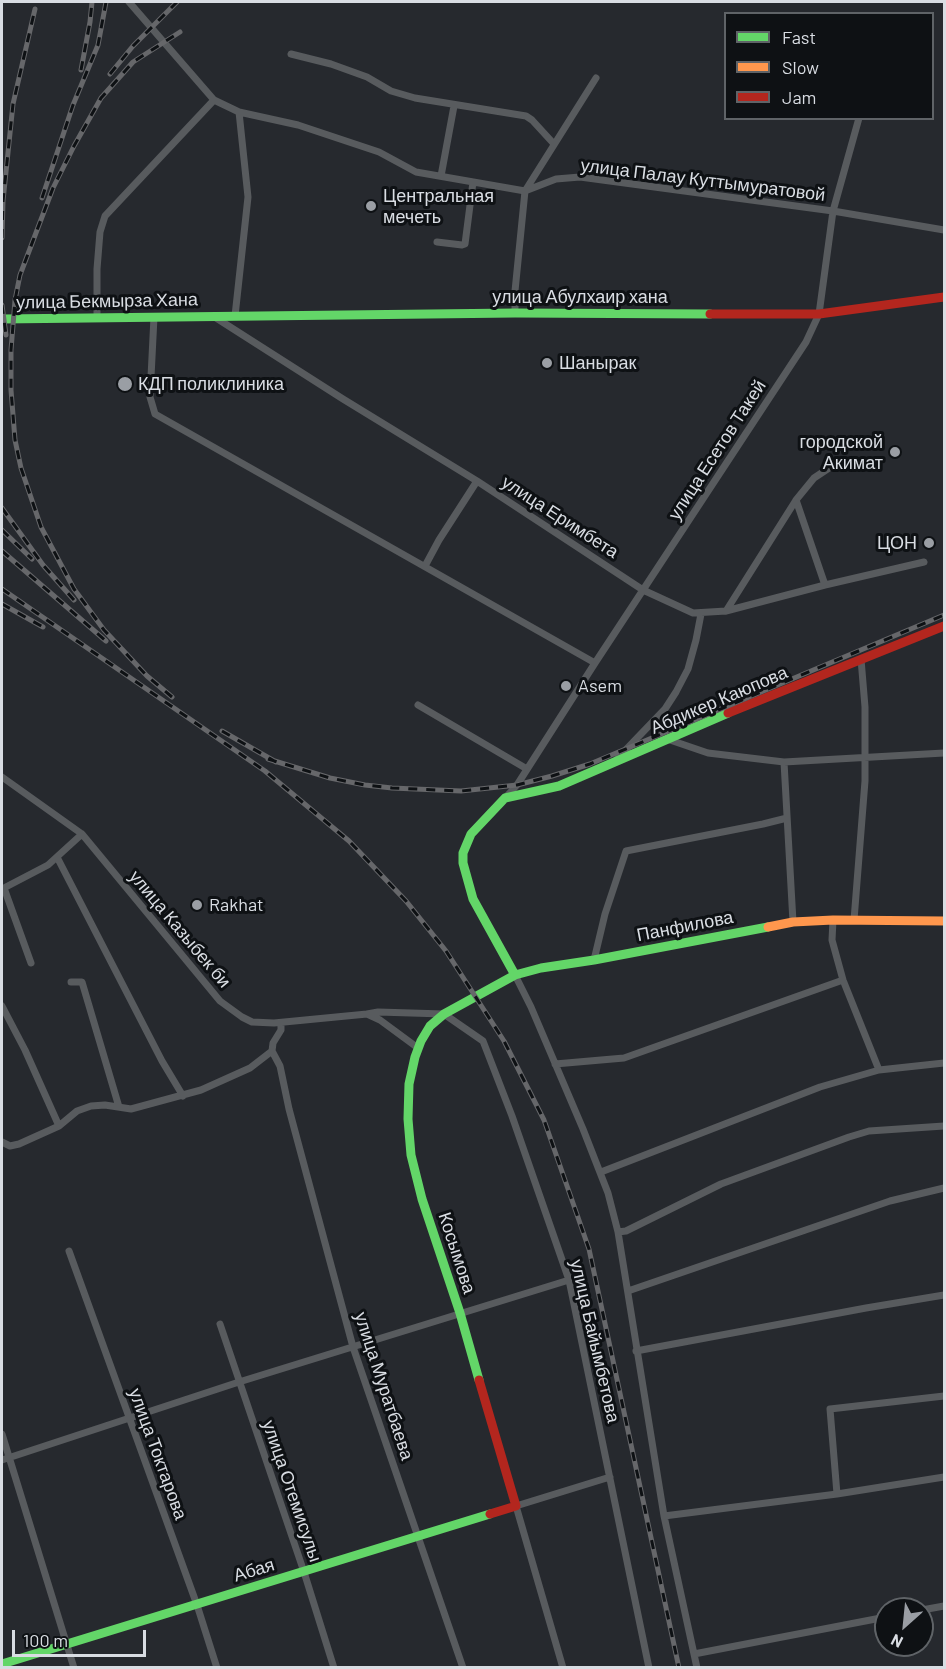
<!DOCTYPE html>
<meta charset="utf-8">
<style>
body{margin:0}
#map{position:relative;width:946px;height:1669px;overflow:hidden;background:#26292e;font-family:Barlow,sans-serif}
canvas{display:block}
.frame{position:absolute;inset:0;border:3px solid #d9dde3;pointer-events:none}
.legend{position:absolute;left:724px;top:12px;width:210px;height:108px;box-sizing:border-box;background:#0e1114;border:2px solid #5f6367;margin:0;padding:8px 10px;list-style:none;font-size:18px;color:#d9dde3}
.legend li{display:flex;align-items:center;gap:12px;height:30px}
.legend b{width:30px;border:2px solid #5f6367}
.north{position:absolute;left:874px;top:1597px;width:60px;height:60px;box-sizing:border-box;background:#0e1114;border:2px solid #5f6367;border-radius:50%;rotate:207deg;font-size:16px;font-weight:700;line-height:24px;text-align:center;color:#d9dde3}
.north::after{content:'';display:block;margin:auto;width:21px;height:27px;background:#9a9ea4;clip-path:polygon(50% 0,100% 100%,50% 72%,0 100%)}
.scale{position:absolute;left:12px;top:1630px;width:134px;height:27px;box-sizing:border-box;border:3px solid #d9dde3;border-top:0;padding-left:8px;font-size:18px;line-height:21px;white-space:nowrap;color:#d9dde3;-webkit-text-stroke:4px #0e1114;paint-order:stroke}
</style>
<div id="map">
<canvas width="946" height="1669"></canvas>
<div class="frame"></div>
<ul class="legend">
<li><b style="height:8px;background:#63d668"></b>Fast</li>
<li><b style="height:8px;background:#ff974d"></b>Slow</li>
<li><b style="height:8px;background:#b3261e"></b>Jam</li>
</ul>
<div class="north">N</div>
<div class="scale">100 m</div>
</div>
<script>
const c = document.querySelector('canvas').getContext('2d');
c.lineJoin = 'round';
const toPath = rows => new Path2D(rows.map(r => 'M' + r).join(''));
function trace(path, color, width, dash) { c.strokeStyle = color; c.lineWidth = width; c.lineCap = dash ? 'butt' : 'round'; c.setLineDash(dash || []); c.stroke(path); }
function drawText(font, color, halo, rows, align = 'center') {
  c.font = font + ' Barlow,sans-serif'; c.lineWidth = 6; c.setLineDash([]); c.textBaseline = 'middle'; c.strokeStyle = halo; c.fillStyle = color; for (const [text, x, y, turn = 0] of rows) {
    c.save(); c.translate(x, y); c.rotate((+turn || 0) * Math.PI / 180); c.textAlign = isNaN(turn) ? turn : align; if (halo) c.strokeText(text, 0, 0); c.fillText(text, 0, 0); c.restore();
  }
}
const street = toPath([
 [129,2,214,100,239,112],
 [291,54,331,64,367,77,391,91,415,98,526,116,532,120,554,144],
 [441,176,454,106],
 [437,242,462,245,465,244,473,182],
 [515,313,515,291,525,191,596,78],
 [213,316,343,399,477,481,643,590,693,613,726,611,825,585,924,562],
 [235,316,248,197,239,112,298,125,379,152,416,172,525,191,556,179,580,177,833,211,944,230],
 [97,317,97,269,100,232,105,216,214,100],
 [154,317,150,397,155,414,595,663],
 [796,500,825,585],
 [425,566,439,540,477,481],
 [726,611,796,500,814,478,829,468,847,461],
 [418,705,527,769],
 [667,739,708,753,784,762,944,753],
 [617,759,665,709,676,692,688,669,696,640,701,614],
 [784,762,793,922],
 [2,777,82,834,220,1001,242,1017,252,1022,274,1023,367,1014,380,1020,418,1048],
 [505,798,517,785,595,663,806,342,819,314,833,211,859,118],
 [57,857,162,1061,183,1096],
 [4,888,31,963],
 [2,889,48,865,82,834],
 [833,920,832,940,843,980,879,1070],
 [854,920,865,781,865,707,861,659],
 [594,960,605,914,626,851,763,824,787,818],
 [515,975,531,1007,583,1129,608,1193,618,1232,664,1516,697,1668],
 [71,982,82,982,119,1107],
 [2,1006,25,1050,59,1126],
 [367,1014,378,1012,444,1014,483,1041,512,1116,569,1280,649,1668],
 [272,1051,273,1043,281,1030,281,1023],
 [555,1064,624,1058,843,980],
 [2,1142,10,1146,19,1144,59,1126,77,1111,91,1106,105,1105,131,1109,201,1090,250,1068,272,1051,280,1066,289,1109,353,1347,463,1668],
 [601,1172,820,1087,879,1070,944,1063],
 [618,1232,626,1231,721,1184,849,1137,869,1131,944,1126],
 [69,1251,197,1605,217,1668],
 [628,1291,890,1201,944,1188],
 [220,1324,304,1572,334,1668],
 [636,1351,866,1308,944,1295],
 [2,1434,74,1668],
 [2,1460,239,1382,569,1280],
 [837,1494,830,1409,944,1396],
 [664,1516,837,1494,944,1477],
 [922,1610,944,1606],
 [694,1654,886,1617],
 [563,1668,516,1506,610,1477]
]);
const fast = toPath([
 [2,319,515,313,710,314],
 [515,975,473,899,463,863,463,853,471,834,505,798,559,786,728,713],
 [479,1380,460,1313,422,1199,411,1155,408,1119,409,1084,415,1057,421,1041,430,1026,444,1014,515,975,541,968,594,960,768,927],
 [2,1664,490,1514]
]);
const slow = toPath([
 [768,927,793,922,833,920,944,921]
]);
const jam = toPath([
 [710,314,819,314,944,297],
 [728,713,944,626],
 [479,1380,516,1506,490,1514]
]);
const rail = toPath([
 [81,70,90,22,92,2],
 [110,74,133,46,177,2],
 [42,198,73,105,98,45,106,2],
 [2,238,3,201,13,104,35,9],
 [2,305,6,335],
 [2,508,43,565,74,600],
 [2,530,32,559],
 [2,551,106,641],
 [2,589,265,771,349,841,406,901,446,951,504,1041,544,1120,589,1249,679,1668],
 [2,604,43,627],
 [172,697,147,676,104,630,74,589,41,527,21,468,15,440,11,390,11,350,15,300,20,275,53,188,74,146,101,98,133,62,180,32],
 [222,731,276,762],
 [268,759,330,778,365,785,392,788,461,791,517,785,552,776,590,764,944,615]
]);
const markers = [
 [371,206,6,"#9a9ea4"],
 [547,363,6,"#9a9ea4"],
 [125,384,8,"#9a9ea4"],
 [895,452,6,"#9a9ea4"],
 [929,543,6,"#9a9ea4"],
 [566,686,6,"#9a9ea4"],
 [197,905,6,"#9a9ea4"]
];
const streetNames = [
 ["улица Палау Куттымуратовой",703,180,7],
 ["улица Абулхаир хана",580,297],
 ["улица Бекмырза Хана",107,301,-1],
 ["улица Есетов Такей",717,450,-57],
 ["улица Еримбета",560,517,33],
 ["Абдикер Каюпова",719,700,-23],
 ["Панфилова",685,926,-11],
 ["улица Казыбек би",180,929,50],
 ["Косымова",457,1253,72],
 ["улица Байымбетова",595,1341,77],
 ["улица Муратбаева",384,1386,72],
 ["улица Токтарова",158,1454,70],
 ["улица Отемисулы",292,1491,71],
 ["Абая",254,1570,-17]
];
const poiNames = [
 ["Центральная",383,196],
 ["мечеть",383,217],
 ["Шанырак",559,363],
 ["КДП поликлиника",138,384],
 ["городской",883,442,"right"],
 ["Акимат",883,463,"right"],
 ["ЦОН",917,543,"right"],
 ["Asem",578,686],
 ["Rakhat",209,905]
];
trace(street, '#585b5e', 7);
trace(fast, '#63d668', 9);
trace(slow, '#ff974d', 9);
trace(jam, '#b3261e', 9);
trace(rail, '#66676a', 5);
trace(rail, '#0e1114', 3, [9]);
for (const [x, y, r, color] of markers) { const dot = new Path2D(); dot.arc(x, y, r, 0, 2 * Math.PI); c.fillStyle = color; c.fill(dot); trace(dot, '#0e1114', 2); }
drawText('18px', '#d9dde3', '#0e1114', streetNames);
drawText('18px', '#d9dde3', '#0e1114', poiNames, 'left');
</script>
